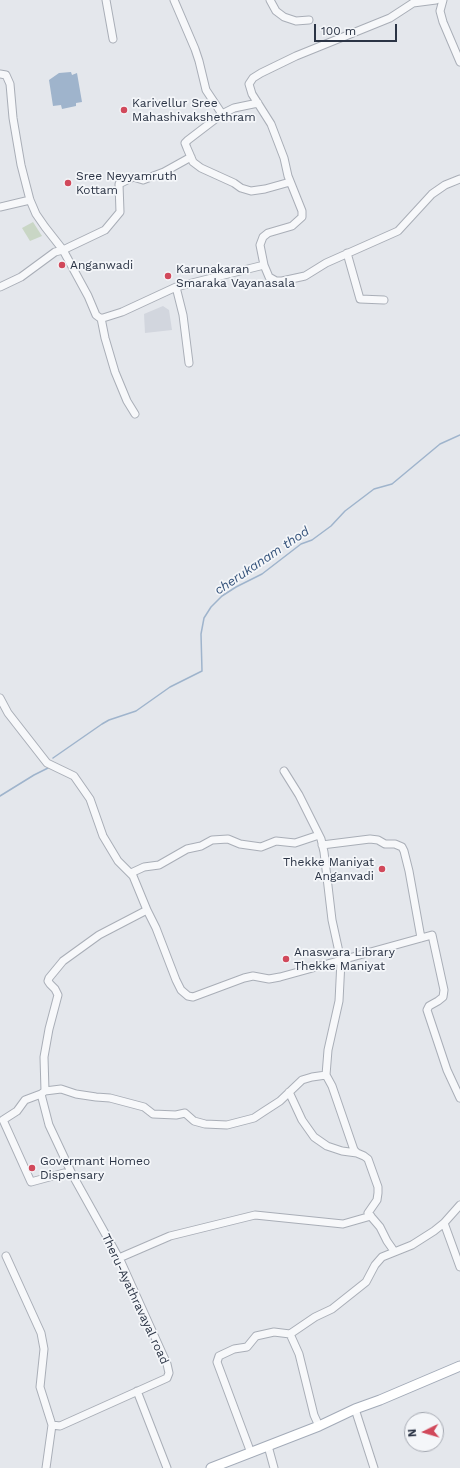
<!DOCTYPE html>
<style>
body{margin:0}
#map{position:relative;width:460px;height:1468px;overflow:hidden;background:#e4e7ec;font-family:"Work Sans",sans-serif}
canvas{display:block}
.north{position:absolute;left:404px;top:1412px;width:40px;height:40px;box-sizing:border-box;background:#f4f6f9;border:1px solid #a4a8b1;border-radius:50%;rotate:265deg;font-size:11px;font-weight:700;line-height:16px;text-align:center;color:#2b3445}
.north::after{content:'';display:block;margin:auto;width:14px;height:18px;background:#d1495b;clip-path:polygon(50% 0,100% 100%,50% 72%,0 100%)}
.scale{position:absolute;left:314px;top:24px;width:83px;height:18px;box-sizing:border-box;border:2px solid #2b3445;border-top:0;padding-left:5px;font-size:12px;line-height:14px;white-space:nowrap;color:#2b3445;-webkit-text-stroke:3px #f4f6f9;paint-order:stroke}
</style>
<div id="map">
<canvas width="460" height="1468"></canvas>
<div class="north">N</div>
<div class="scale">100 m</div>
</div>
<script>
const c = document.querySelector('canvas').getContext('2d');
c.lineJoin = 'round';
function fill(path, color) { c.fillStyle = color; c.fill(path, 'evenodd'); }
const toPath = rows => new Path2D(rows.map(r => 'M' + r).join(''));
function trace(path, color, width, dash) { c.strokeStyle = color; c.lineWidth = width; c.lineCap = dash ? 'butt' : 'round'; c.setLineDash(dash || []); c.stroke(path); }
function drawText(font, color, halo, rows, align = 'center') {
  c.font = font + ' "Work Sans",sans-serif'; c.lineWidth = 3.5; c.setLineDash([]); c.textBaseline = 'middle'; c.strokeStyle = halo; c.fillStyle = color; for (const [text, x, y, turn = 0] of rows) {
    c.save(); c.translate(x, y); c.rotate((+turn || 0) * Math.PI / 180); c.textAlign = isNaN(turn) ? turn : align; if (halo) c.strokeText(text, 0, 0); c.fillText(text, 0, 0); c.restore();
  }
}
const built = toPath([
 [163,306,169,310,172,330,145,333,144,314]
]);
const green = toPath([
 [33,222,42,236,30,241,22,228]
]);
const water = toPath([
 [71,72,72,75,77,73,82,102,76,103,76,106,62,109,61,105,53,106,49,80,59,73]
]);
const stream = toPath([
 [53,758,102,724,109,720,136,711,170,687,202,671,201,634,204,618,211,607,222,596,236,587,262,574,301,544,312,540,331,526,345,511,374,489,392,484,440,444,460,435],
 [0,796,34,775,48,768]
]);
const minor = toPath([
 [106,0,113,39],
 [174,0,195,49,199,61,206,90,222,114],
 [270,0,276,11,284,17,296,21,309,20],
 [443,0,440,11,443,22,460,62],
 [0,74,6,75,10,84,13,118,21,165,30,200,36,214,45,227,63,250,105,230,120,212,119,184,133,177,143,180,164,172,191,157],
 [258,103,234,108,222,114,188,140,185,143,187,148,193,162,201,168,234,183,241,188,251,191,265,189,290,182],
 [0,207,30,200],
 [347,253,360,299,384,300],
 [264,265,260,245,263,237,268,233,292,226,302,217,302,211,288,176,284,158,271,124,252,94,249,84,253,78,261,73,296,56,390,18,413,3,436,0],
 [0,287,21,277,55,252,63,250,88,296,96,315,100,318,103,318,122,312,176,287,264,265,269,277,276,281,282,281,305,276,326,263,398,231,432,194,445,185,460,179],
 [176,287,183,315,189,363],
 [101,318,105,338,115,372,127,401,135,414],
 [0,698,8,713,47,763,74,776,90,799,103,836,118,861,133,876,147,910,99,935,63,961,49,978,48,981,50,984,55,989,58,995,49,1029,44,1057,45,1091,41,1094,25,1100,17,1111,3,1120,31,1182,64,1173,72,1174,121,1262,167,1364,169,1373,167,1378,60,1426,52,1425,40,1387,44,1349,41,1333,6,1256],
 [284,771,299,795,321,839,324,852,332,920,341,961,339,1001,328,1050,326,1075],
 [322,845,370,839,378,840,385,844,395,844,402,847,404,851,409,871,421,938],
 [131,873,144,867,159,865,187,849,201,846,212,840,228,839,240,844,261,847,276,841,295,843,319,835],
 [147,910,156,928,176,980,181,990,188,996,193,997,244,978,253,976,269,979,280,977,432,935,444,990,443,997,438,1001,429,1006,427,1010,447,1070,460,1098],
 [45,1091,61,1089,76,1094,96,1097,110,1098,144,1107,153,1114,176,1115,185,1113,194,1121,205,1124,227,1125,254,1118,263,1112,280,1101,302,1080,312,1077,326,1075,332,1086,354,1150,357,1153],
 [289,1092,302,1120,314,1137,327,1146,342,1151,357,1153,364,1156,368,1159,378,1187,378,1193,377,1200,368,1213,380,1227,387,1241,394,1251],
 [41,1094,49,1125,72,1174],
 [444,1223,460,1267],
 [119,1258,170,1236,255,1215,343,1224,371,1216],
 [137,1391,167,1468],
 [355,1409,374,1468],
 [319,1426,314,1415,299,1354,290,1334,315,1317,332,1309,366,1282,375,1265,382,1257,412,1245,434,1231,444,1223,460,1205],
 [268,1446,274,1468],
 [251,1453,217,1362,219,1356,234,1349,247,1347,256,1336,274,1332,290,1334],
 [46,1468,52,1425]
]);
const major = toPath([
 [211,1468,319,1426,355,1409,380,1400,460,1366]
]);
const markers = [
 [124,110,4,"#d1495b"],
 [68,183,4,"#d1495b"],
 [62,265,4,"#d1495b"],
 [168,276,4,"#d1495b"],
 [382,869,4,"#d1495b"],
 [286,959,4,"#d1495b"],
 [32,1168,4,"#d1495b"]
];
const poiNames = [
 ["Karivellur Sree",132,103],
 ["Mahashivakshethram",132,117],
 ["Sree Neyyamruth",76,176],
 ["Kottam",76,190],
 ["Anganwadi",70,265],
 ["Karunakaran",176,269],
 ["Smaraka Vayanasala",176,283],
 ["Thekke Maniyat",374,862,"right"],
 ["Anganvadi",374,876,"right"],
 ["Anaswara Library",294,952],
 ["Thekke Maniyat",294,966],
 ["Govermant Homeo",40,1161],
 ["Dispensary",40,1175]
];
const streetNames = [
 ["Theru-Ayathravayal road",135,1299,65]
];
const waterNames = [
 ["cherukanam thod",262,561,-34]
];
fill(built, '#d2d6de');
fill(green, '#c9d6c5');
fill(water, '#9fb4cc');
trace(stream, '#9fb4cc', 1.5);
trace(minor, '#a9aeb7', 9);
trace(major, '#a3abb8', 11);
trace(minor, '#f7f8fa', 7);
trace(major, '#fff', 9);
for (const [x, y, r, color] of markers) { const dot = new Path2D(); dot.arc(x, y, r, 0, 2 * Math.PI); c.fillStyle = color; c.fill(dot); trace(dot, '#f4f6f9', 1.5); }
drawText('12px', '#2b3445', '#f4f6f9', poiNames, 'left');
drawText('12px', '#2b3445', '#f4f6f9', streetNames);
drawText('italic 13px', '#34527a', '#f4f6f9', waterNames);
</script>
